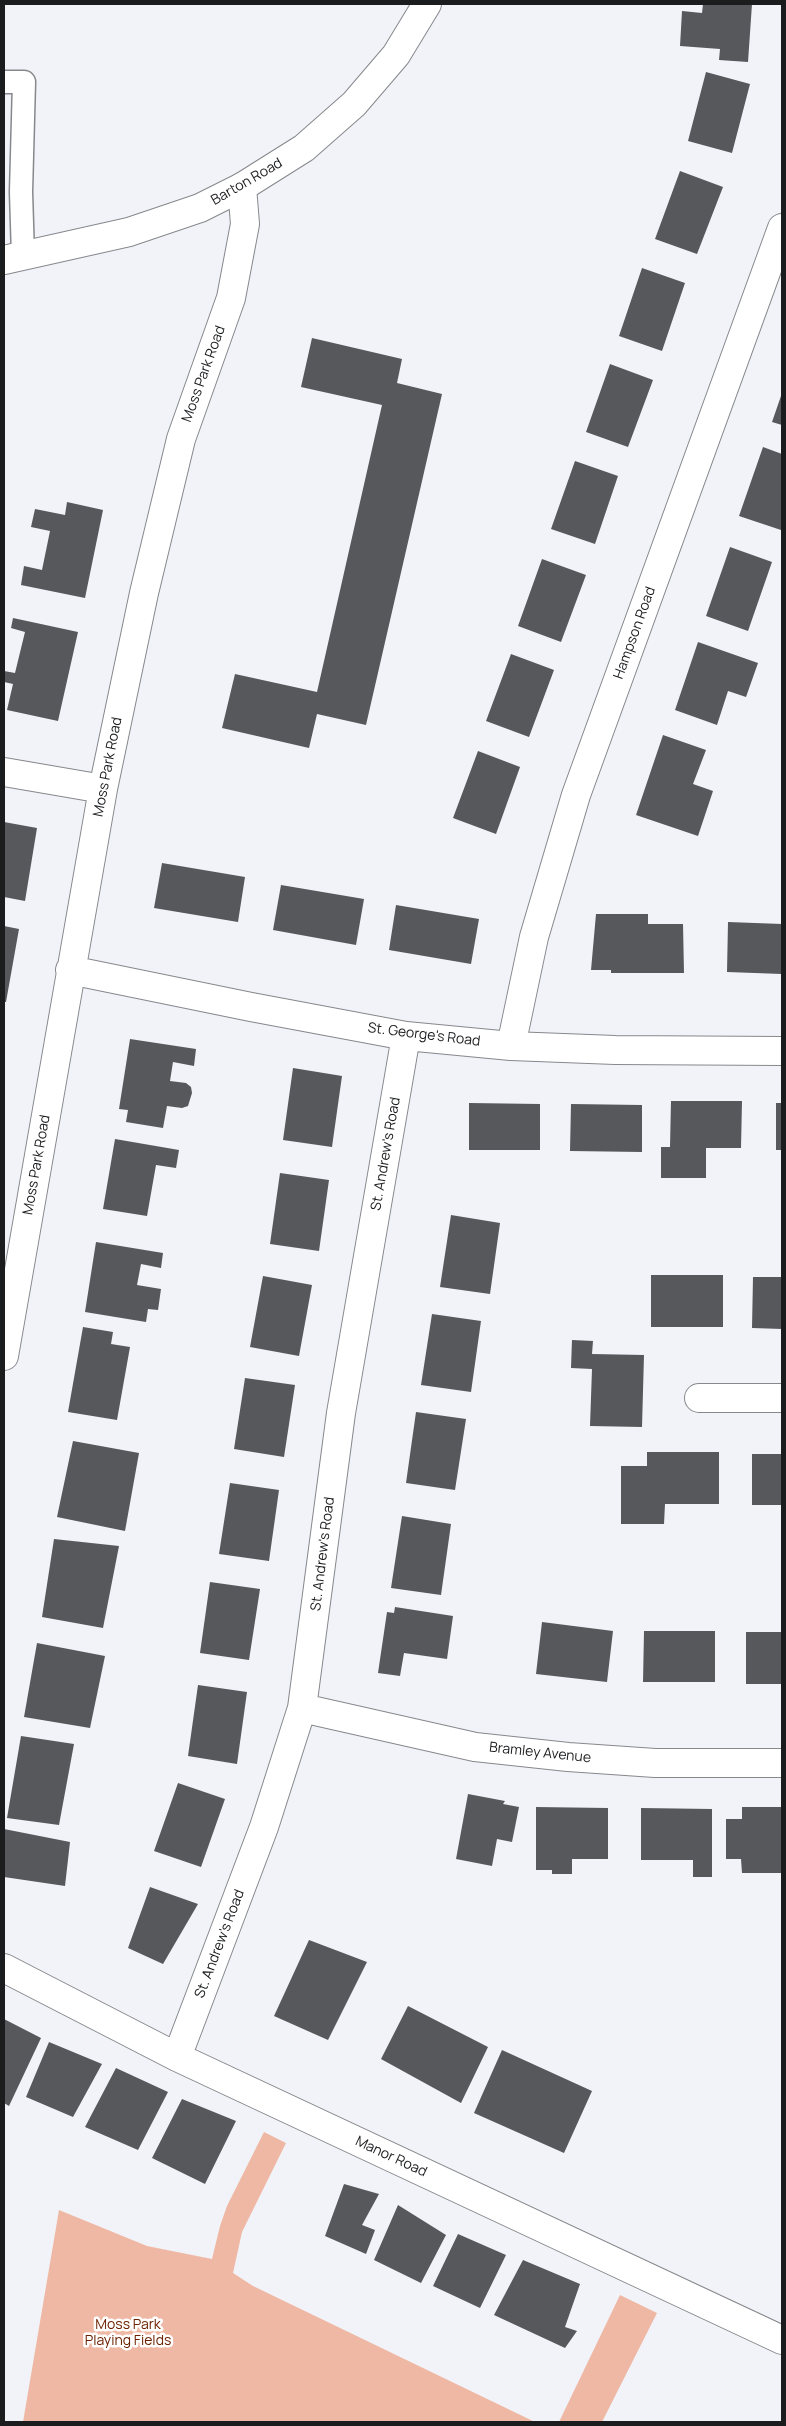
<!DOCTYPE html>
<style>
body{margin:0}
#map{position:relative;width:786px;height:2426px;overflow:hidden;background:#f1f3f8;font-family:Manrope,sans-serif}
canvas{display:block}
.frame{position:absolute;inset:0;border:5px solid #1b1c1e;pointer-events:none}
</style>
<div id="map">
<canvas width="786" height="2426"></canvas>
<div class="frame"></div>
</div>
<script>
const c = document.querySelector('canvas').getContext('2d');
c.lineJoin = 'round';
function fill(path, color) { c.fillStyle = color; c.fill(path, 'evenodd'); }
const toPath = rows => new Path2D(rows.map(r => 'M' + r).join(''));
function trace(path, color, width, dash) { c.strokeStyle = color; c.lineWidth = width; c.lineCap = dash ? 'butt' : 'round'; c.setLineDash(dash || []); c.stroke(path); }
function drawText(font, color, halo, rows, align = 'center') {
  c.font = font + ' Manrope,sans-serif'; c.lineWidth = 5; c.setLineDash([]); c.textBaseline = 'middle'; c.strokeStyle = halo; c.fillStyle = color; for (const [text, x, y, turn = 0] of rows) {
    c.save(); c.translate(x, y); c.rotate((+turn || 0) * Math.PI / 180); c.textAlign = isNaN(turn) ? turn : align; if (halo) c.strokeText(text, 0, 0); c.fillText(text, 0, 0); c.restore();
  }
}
const green = toPath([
 [264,2132,286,2143,242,2232,233,2273,253,2286,535,2422,23,2422,59,2210,147,2246,212,2259,220,2226,227,2206],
 [620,2295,657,2313,602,2422,559,2422]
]);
const building = toPath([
 [703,4,752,4,748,62,719,60,720,49,680,46,682,11,702,13],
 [706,72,750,84,732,153,688,141],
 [680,171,723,187,697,254,655,239],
 [642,268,685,283,662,351,619,336],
 [312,338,402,359,397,383,442,394,366,725,317,714,309,748,222,728,235,674,317,692,382,405,301,387],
 [610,364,653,380,628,447,586,432],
 [782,393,782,425,772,422],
 [763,447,782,454,781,530,739,516],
 [575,461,618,476,595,544,551,529],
 [67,502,103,510,85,598,21,585,24,566,42,570,50,531,31,527,35,509,65,515],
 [730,547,772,562,748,631,706,616],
 [542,559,586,575,561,642,518,626],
 [13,618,78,632,58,721,7,710,13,684,4,682,4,671,15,673,25,632,11,628],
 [698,642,758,663,746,697,728,691,717,725,675,710],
 [511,654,554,670,529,737,486,721],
 [663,735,706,750,693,784,713,791,698,836,636,815],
 [478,751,520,767,496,834,453,818],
 [4,822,37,828,25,901,4,897],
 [162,863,245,877,238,922,154,908],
 [281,885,364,899,356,945,273,930],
 [396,905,479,919,471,964,389,950],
 [596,914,648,914,648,924,683,924,684,973,611,973,611,970,591,970],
 [728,922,782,924,782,974,727,972],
 [4,926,19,929,6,1002,4,1002],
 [130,1039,196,1049,194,1066,173,1062,170,1081,186,1083,191,1087,192,1093,188,1106,182,1108,167,1106,163,1128,126,1122,128,1110,119,1109],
 [293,1068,342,1076,332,1147,283,1140],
 [671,1101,742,1101,741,1148,706,1148,706,1178,661,1178,661,1147,670,1147],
 [469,1103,540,1104,540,1150,469,1150],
 [776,1103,782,1103,782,1150,776,1150],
 [571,1104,642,1105,642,1152,570,1151],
 [115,1139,179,1150,176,1168,156,1165,147,1216,103,1209],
 [280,1173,329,1180,319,1251,270,1244],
 [451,1215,500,1223,490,1294,440,1287],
 [96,1242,163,1253,161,1268,141,1264,137,1285,161,1289,158,1310,148,1309,146,1322,85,1312],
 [651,1275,723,1275,723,1327,651,1327],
 [263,1276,312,1285,299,1356,250,1347],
 [753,1277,782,1277,782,1329,752,1328],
 [432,1314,481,1321,471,1392,421,1385],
 [83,1327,113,1332,111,1344,130,1347,117,1420,68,1412],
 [572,1340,593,1341,592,1354,644,1355,642,1427,590,1426,592,1369,571,1368],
 [245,1378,295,1385,284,1457,234,1449],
 [416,1412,466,1419,455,1490,406,1483],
 [73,1441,139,1453,125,1531,57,1517],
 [647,1452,719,1452,719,1504,665,1504,664,1524,621,1524,621,1466,647,1466],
 [752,1454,782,1454,782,1505,752,1505],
 [230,1483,279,1490,269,1561,219,1554],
 [402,1516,451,1524,441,1595,391,1588],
 [54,1539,119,1546,103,1628,42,1617],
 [210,1582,260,1589,249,1660,200,1653],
 [395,1607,453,1616,447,1659,404,1653,400,1676,378,1673,387,1612,394,1613],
 [542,1622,613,1631,607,1682,536,1674],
 [644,1631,715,1631,715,1682,643,1682],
 [746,1632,782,1632,782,1684,746,1684],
 [37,1643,105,1656,90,1728,24,1717],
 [198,1685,247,1692,237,1764,188,1756],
 [21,1736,74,1744,59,1825,7,1818],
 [178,1783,225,1799,201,1867,154,1851],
 [468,1794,505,1801,503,1804,519,1807,512,1842,497,1839,492,1866,456,1859],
 [536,1807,608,1808,608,1859,572,1859,572,1874,552,1874,552,1870,536,1870],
 [742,1807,782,1807,782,1873,742,1873,741,1859,726,1859,726,1819,742,1819],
 [641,1808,712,1809,712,1877,693,1877,693,1860,641,1860],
 [4,1829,70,1842,65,1886,4,1877],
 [150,1887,198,1904,163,1964,128,1948],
 [309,1940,367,1962,328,2040,274,2016],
 [408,2006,488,2047,461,2103,381,2059],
 [4,2019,41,2038,9,2106,4,2103],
 [49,2042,102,2064,73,2117,26,2097],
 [502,2050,592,2091,564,2153,474,2113],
 [116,2068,168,2092,138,2150,85,2127],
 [182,2099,236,2121,205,2184,152,2158],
 [344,2184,379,2194,362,2225,375,2230,366,2254,325,2236],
 [398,2205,446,2235,421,2283,374,2260],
 [458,2234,506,2255,480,2308,433,2286],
 [523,2260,580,2284,565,2327,577,2331,565,2348,494,2315]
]);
const service = toPath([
 [4,82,24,82,21,192,23,256]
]);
const minor = toPath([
 [4,772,103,789],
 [70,970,251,1007,406,1036,511,1046,615,1050,782,1051],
 [511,1046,534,937,576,795,782,228],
 [4,1356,103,789,144,593,181,439,231,298,245,224,242,187],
 [699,1398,782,1398],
 [302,1708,475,1747,568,1757,655,1763,782,1763],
 [4,1968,177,2057,782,2340],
 [177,2057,264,1827,302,1708,341,1413,406,1036]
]);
const tertiary = toPath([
 [4,260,129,232,200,208,242,187,304,148,354,104,396,55,427,4]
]);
const streetNames = [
 ["Barton Road",247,182,-30],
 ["Moss Park Road",204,374,-70],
 ["Hampson Road",635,633,-70],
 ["Moss Park Road",108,767,-79],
 ["St. George's Road",424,1035,7],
 ["St. Andrew's Road",386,1154,-80],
 ["Moss Park Road",37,1165,-80],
 ["St. Andrew's Road",323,1554,-83],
 ["Bramley Avenue",540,1753,6],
 ["St. Andrew's Road",220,1944,-69],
 ["Manor Road",391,2157,25]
];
const parkNames = [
 ["Moss Park",128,2325],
 ["Playing Fields",128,2341]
];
fill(green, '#efb8a4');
fill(building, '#56585c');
trace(service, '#86888c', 25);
trace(minor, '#86888c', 30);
trace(tertiary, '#86888c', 30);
trace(service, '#fff', 22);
trace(minor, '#fff', 28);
trace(tertiary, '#fff', 28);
drawText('14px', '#1b1c1e', '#fff', streetNames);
drawText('14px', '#6c2202', '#fff', parkNames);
</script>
